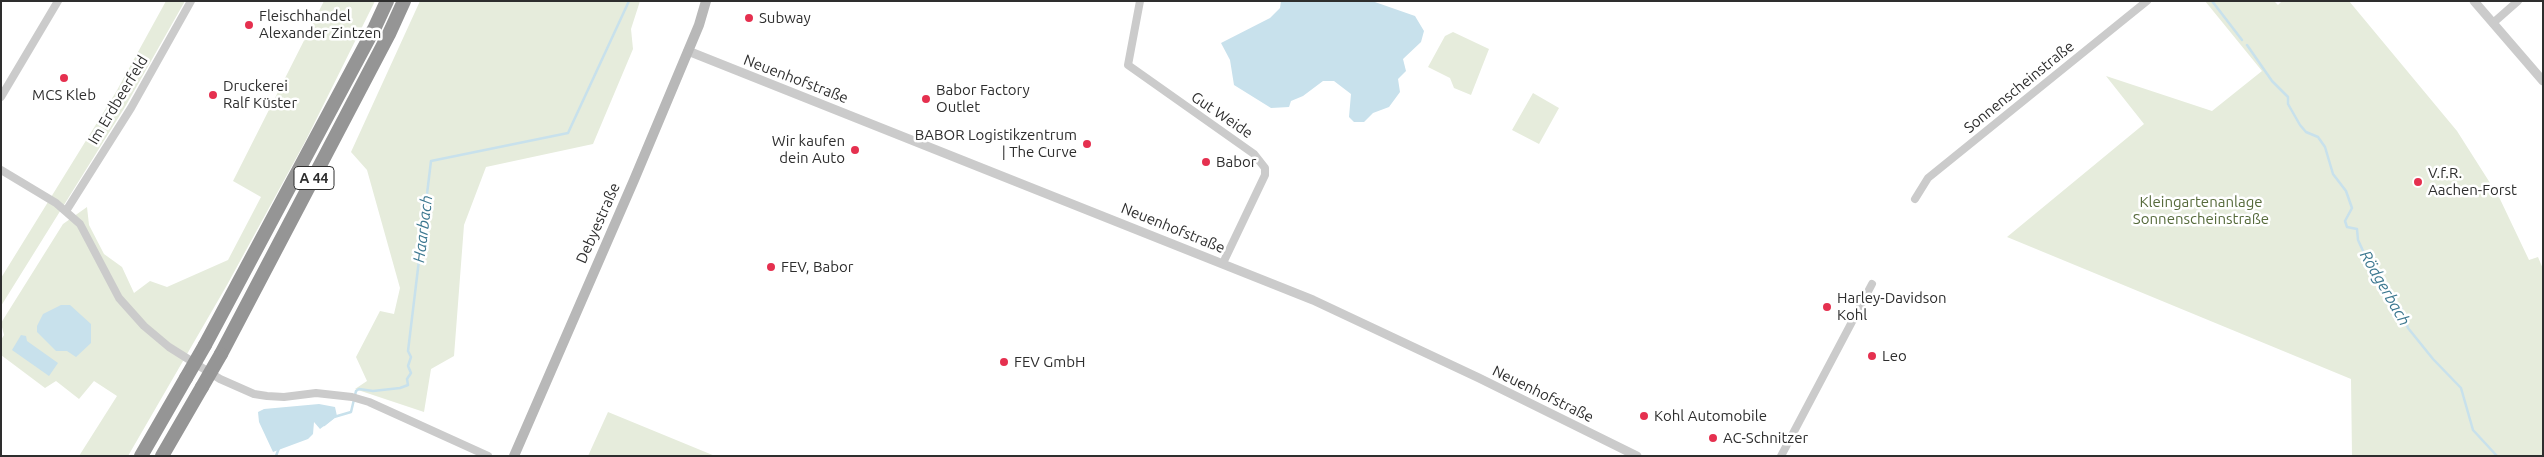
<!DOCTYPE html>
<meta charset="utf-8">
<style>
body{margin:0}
#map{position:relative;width:2544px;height:457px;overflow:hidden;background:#fff;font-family:Ubuntu,sans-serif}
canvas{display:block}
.frame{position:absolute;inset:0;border:2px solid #2e2e2e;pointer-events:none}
</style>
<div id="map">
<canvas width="2544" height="457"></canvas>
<div class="frame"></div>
</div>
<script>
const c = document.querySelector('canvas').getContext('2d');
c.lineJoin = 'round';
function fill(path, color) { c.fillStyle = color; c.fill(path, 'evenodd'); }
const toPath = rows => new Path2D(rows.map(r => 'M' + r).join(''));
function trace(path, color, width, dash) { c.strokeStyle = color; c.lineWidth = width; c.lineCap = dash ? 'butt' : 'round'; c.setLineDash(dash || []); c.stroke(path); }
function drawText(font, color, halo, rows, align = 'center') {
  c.font = font + ' Ubuntu,sans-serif'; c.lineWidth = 5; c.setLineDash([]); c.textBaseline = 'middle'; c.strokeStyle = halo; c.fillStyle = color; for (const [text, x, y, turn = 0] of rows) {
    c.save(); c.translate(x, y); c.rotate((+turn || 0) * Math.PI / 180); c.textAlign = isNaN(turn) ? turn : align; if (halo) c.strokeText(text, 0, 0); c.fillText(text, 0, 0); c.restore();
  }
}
const green = toPath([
 [166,1,185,1,125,107,1,306,1,278,116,92],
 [324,1,375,1,306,140,227,285,128,456,79,456,117,396,94,381,79,399,56,381,45,388,1,355,1,340,4,335,1,323,63,224,87,207,89,225,104,254,122,267,134,293,150,281,167,287,228,260,261,197,233,181],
 [420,1,640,1,631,29,633,49,593,144,486,167,464,225,454,356,431,369,424,412,355,389,367,381,356,357,380,311,394,314,400,288,367,170,351,152],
 [2205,1,2274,1,2278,5,2282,1,2349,1,2457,131,2499,197,2529,260,2538,257,2543,269,2543,456,2352,456,2351,379,2007,237,2144,124,2106,76,2212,111,2262,71],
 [1453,32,1489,49,1471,95,1454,88,1450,78,1428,67,1445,36],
 [1533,93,1559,108,1539,144,1512,130],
 [608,412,715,456,588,456]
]);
const water = toPath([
 [1281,1,1372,1,1415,16,1424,31,1421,42,1403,59,1406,71,1398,79,1400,92,1389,107,1373,113,1364,122,1354,122,1349,117,1351,94,1334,81,1323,81,1303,96,1291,101,1289,107,1271,108,1234,85,1230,60,1221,43,1270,18,1280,8],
 [61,305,70,305,91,324,91,343,76,357,67,351,56,351,37,332,37,326,43,314],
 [21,335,26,336,27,341,58,363,49,376,12,350],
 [319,404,335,407,337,416,320,429,314,422,313,434,308,439,273,452,259,422,258,412,264,409]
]);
const stream = toPath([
 [2212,1,2242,40],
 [2247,45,2272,81,2288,97,2288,104,2300,125,2306,132,2318,137,2325,147,2333,174,2346,191,2352,208,2345,221,2347,227,2357,229,2358,240,2364,253,2370,255,2389,299,2401,308,2408,328,2433,359,2461,388,2473,430,2497,456],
 [324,425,334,417,351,412,356,391,359,389,373,391,400,388,408,385,407,379,411,373,408,366,411,357,408,351,431,161,568,133,629,1],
 [276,456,279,448]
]);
const minor = toPath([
 [1140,1,1128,65,1254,154,1265,168,1265,175,1223,263],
 [2493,23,2518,1],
 [1,97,58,1],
 [1,170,56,203,80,224,119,298,144,326,169,347,220,379,254,394,267,396,284,397,316,393,352,397,369,402,488,456],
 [1915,199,1928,178,2147,1],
 [66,211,131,108,191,1],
 [1781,456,1872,284]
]);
const tertiary = toPath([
 [2474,1,2543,81],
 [688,51,1313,300,1479,378,1637,456]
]);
const secondary = toPath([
 [514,456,634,180,699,25,706,1]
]);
const motorway = toPath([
 [205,345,375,27,387,1],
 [221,354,389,34,404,1],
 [141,456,186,378],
 [162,456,202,387]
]);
const motorwayBridge = toPath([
 [186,378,205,345],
 [202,387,221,354]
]);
const markers = [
 [749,18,5,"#e5304f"],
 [249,25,5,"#e5304f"],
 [64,78,5,"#e5304f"],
 [213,95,5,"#e5304f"],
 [926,99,5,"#e5304f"],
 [1087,144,5,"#e5304f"],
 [855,150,5,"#e5304f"],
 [1206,162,5,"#e5304f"],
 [2418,182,5,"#e5304f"],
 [771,267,5,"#e5304f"],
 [1827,307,5,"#e5304f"],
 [1872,356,5,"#e5304f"],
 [1004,362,5,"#e5304f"],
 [1644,416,5,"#e5304f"],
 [1713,438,5,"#e5304f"]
];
const shields = [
 [314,178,40]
];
const shieldNames = [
 ["A 44",314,178]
];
const poiNames = [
 ["Fleischhandel",259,16],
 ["Alexander Zintzen",259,33],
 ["Subway",759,18],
 ["Druckerei",223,86],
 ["Ralf Küster",223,103],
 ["Babor Factory",936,90],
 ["Outlet",936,107],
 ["MCS Kleb",64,95,"center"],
 ["BABOR Logistikzentrum",1077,135,"right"],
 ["| The Curve",1077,152,"right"],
 ["Wir kaufen",845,141,"right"],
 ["dein Auto",845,158,"right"],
 ["Babor",1216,162],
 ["V.f.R.",2428,173],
 ["Aachen-Forst",2428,190],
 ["FEV, Babor",781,267],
 ["Harley-Davidson",1837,298],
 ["Kohl",1837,315],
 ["Leo",1882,356],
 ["FEV GmbH",1014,362],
 ["Kohl Automobile",1654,416],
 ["AC-Schnitzer",1723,438]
];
const streetNames = [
 ["Neuenhofstraße",796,79,21],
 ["Sonnenscheinstraße",2019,87,-39],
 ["Im Erdbeerfeld",118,100,-59],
 ["Gut Weide",1222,115,34],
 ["Debyestraße",598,223,-66],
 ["Neuenhofstraße",1173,228,22],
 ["Neuenhofstraße",1543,394,26]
];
const parkNames = [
 ["Kleingartenanlage",2201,202],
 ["Sonnenscheinstraße",2201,219]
];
const waterNames = [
 ["Haarbach",423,229,-83],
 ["Rödgerbach",2385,288,60]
];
fill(green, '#e6ecdc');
fill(water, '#c8e1ec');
trace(stream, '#c8e1ec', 2.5);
trace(minor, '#cbcbcb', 8);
trace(tertiary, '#cbcbcb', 9);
trace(secondary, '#b8b8b8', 10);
trace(motorway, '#959595', 14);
trace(motorwayBridge, '#959595', 14);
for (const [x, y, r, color] of markers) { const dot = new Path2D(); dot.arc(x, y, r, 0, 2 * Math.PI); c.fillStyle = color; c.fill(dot); trace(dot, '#fff', 2); }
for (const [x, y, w] of shields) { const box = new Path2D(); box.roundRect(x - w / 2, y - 11.5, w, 23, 4); c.fillStyle = '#fff'; c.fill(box); trace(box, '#2e2e2e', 1); }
drawText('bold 14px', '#2e2e2e', null, shieldNames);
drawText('15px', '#2e2e2e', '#fff', poiNames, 'left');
drawText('15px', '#2e2e2e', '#fff', streetNames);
drawText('15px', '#566a3b', '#fff', parkNames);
drawText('italic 16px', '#3c7890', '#fff', waterNames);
</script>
